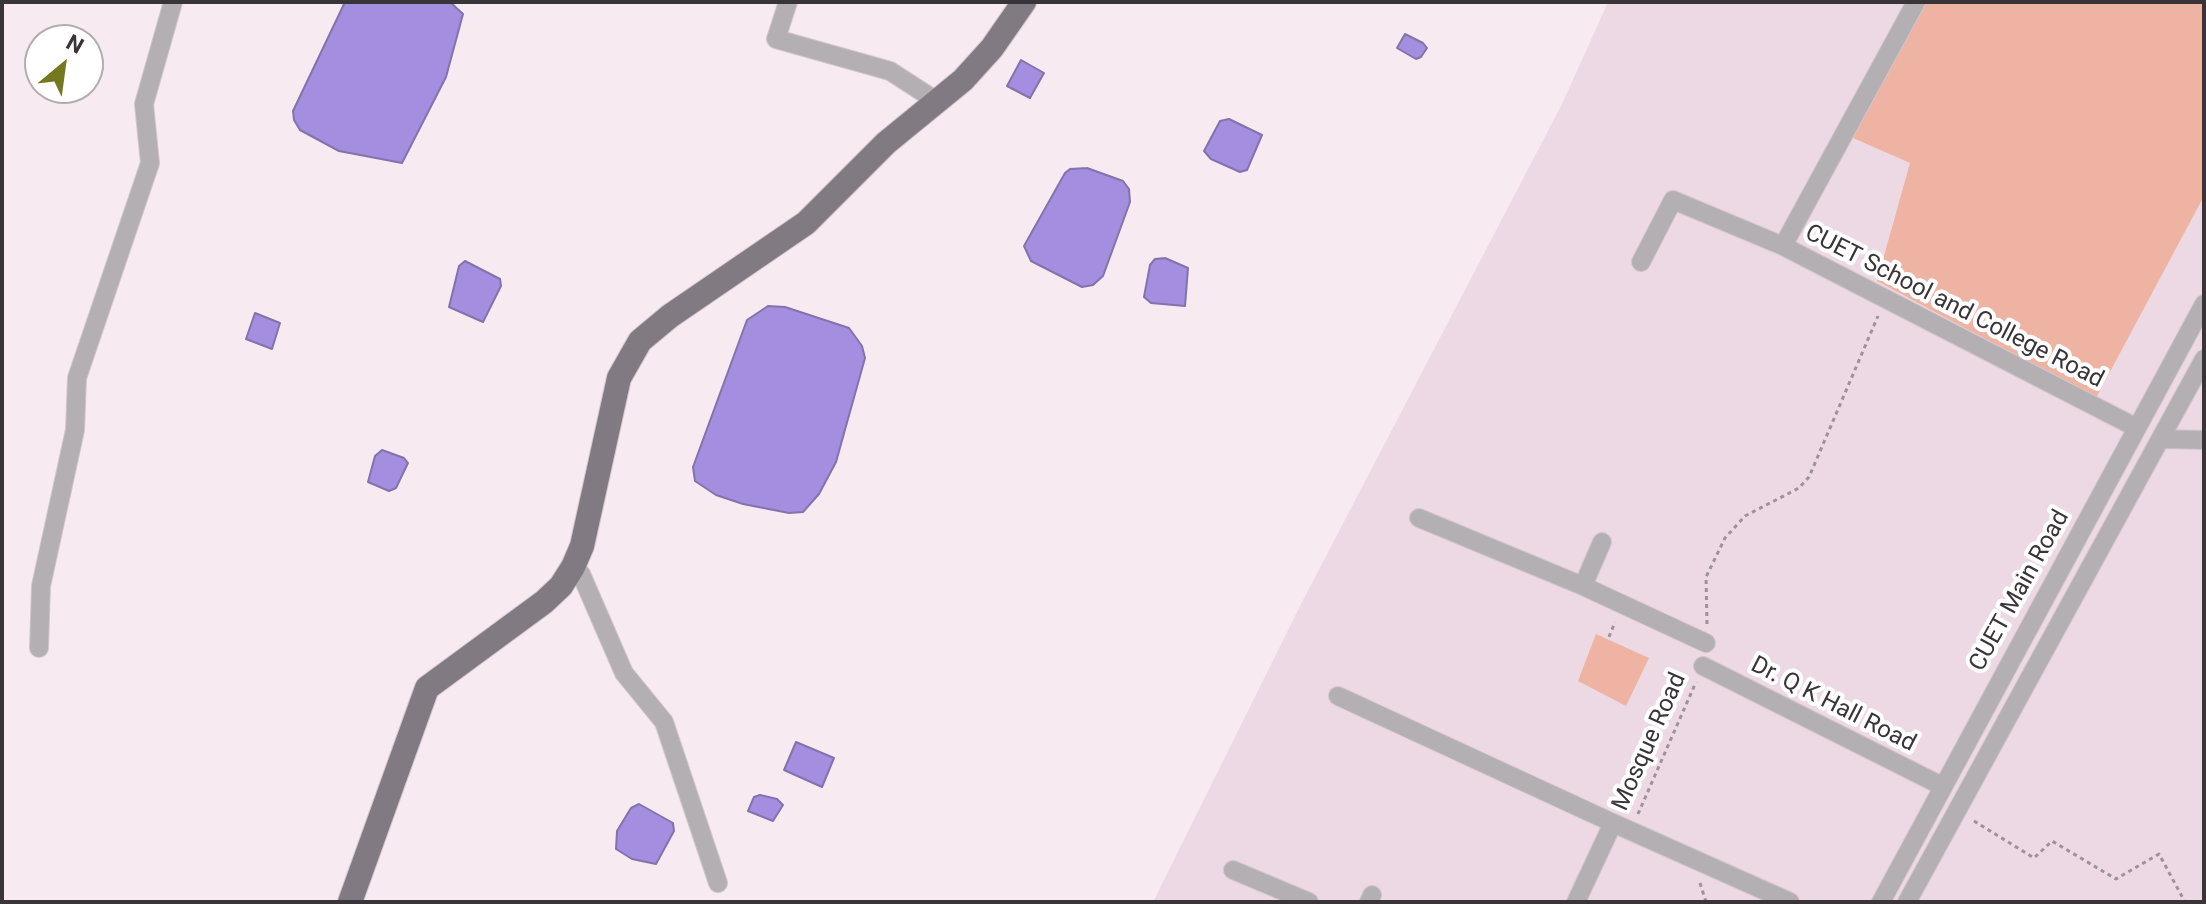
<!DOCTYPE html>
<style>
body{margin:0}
#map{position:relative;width:2206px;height:904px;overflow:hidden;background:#f8eaf1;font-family:Roboto,sans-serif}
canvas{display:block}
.frame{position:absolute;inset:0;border:4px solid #393437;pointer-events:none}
.north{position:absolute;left:24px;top:24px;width:80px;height:80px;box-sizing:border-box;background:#fff;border:2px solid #b0aeaf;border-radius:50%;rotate:29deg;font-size:22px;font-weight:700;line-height:32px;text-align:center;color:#393437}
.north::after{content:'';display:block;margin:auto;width:28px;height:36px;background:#767820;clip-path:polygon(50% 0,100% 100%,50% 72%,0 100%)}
</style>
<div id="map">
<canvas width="2206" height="904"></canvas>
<div class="frame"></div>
<div class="north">N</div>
</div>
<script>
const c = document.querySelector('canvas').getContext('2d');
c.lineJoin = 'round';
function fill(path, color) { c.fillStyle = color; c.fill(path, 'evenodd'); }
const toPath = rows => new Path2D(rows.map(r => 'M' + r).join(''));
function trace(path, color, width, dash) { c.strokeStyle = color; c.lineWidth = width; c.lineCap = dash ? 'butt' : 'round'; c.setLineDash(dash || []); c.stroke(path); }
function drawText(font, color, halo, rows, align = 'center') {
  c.font = font + ' Roboto,sans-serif'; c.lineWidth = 8; c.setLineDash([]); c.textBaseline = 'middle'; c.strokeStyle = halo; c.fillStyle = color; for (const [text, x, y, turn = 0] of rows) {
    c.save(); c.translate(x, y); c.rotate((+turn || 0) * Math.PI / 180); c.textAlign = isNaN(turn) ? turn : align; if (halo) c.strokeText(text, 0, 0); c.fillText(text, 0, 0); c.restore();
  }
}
const built = toPath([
 [1608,2,2204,2,2204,902,1153,902,1301,604,1562,104]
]);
const green = toPath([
 [1917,2,2204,2,2204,196,2096,398,1877,281,1910,163,1844,134],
 [1596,634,1649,658,1626,706,1578,681]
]);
const water = toPath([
 [345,2,450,2,463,14,446,77,402,163,339,151,300,130,294,120,293,111,345,2],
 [1405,34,1423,43,1427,48,1421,57,1416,59,1397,48,1405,34],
 [1021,60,1044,73,1030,98,1007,86,1021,60],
 [1229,119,1262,135,1247,170,1240,172,1211,159,1204,151,1220,121,1229,119],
 [1087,168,1123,181,1129,189,1130,202,1103,276,1093,285,1082,287,1031,261,1024,246,1065,173,1070,169,1087,168],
 [1165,258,1188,268,1185,306,1151,303,1144,297,1150,265,1155,259,1165,258],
 [465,261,500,279,501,286,483,322,449,307,459,266,465,261],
 [768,306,785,307,849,328,862,346,865,358,836,462,819,494,803,512,789,513,743,504,716,495,695,481,693,467,747,320,768,306],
 [255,313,280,323,272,349,246,339,255,313],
 [382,450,404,458,408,463,396,488,389,491,368,482,375,456,382,450],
 [796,742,834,758,822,787,784,770,796,742],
 [760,795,777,799,783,805,773,821,748,811,754,797,760,795],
 [639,804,673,823,674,831,656,864,632,859,616,849,617,831,631,808,639,804]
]);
const path = toPath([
 [1707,624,1706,577,1725,538,1745,516,1799,488,1809,477,1878,316],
 [1609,637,1615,622],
 [1638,814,1696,682],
 [1974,821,2034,858,2052,841,2116,879,2159,854,2185,902],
 [1700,883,1706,902]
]);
const minor = toPath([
 [788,2,776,39,890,71,938,102],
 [1916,2,1783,246,2137,428],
 [1641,262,1673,200,1783,246],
 [2162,439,2204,440],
 [1419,518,1583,586,1706,643],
 [573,567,581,574,624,673,664,722,718,883],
 [1583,586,1602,542],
 [39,648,41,586,75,430,77,378,150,163,144,104,173,2],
 [1703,666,1942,786],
 [1338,696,1613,823],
 [1233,870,1309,902],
 [1369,902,1372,895],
 [1576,902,1613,823,1790,902],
 [1881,902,2204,304],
 [1907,902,2204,359]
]);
const major = toPath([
 [350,902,427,688,544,602,561,586,573,567,582,546,619,378,640,341,670,316,806,223,886,143,963,80,992,48,1024,2]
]);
const streetNames = [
 ["CUET School and College Road",1954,307,27],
 ["CUET Main Road",2020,591,-61],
 ["Dr. Q K Hall Road",1833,705,27],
 ["Mosque Road",1650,742,-66]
];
fill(built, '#edd9e4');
fill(green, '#eeb3a3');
fill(water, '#a38edf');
trace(water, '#8373ad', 2);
trace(minor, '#d2c6cc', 20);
trace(major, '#d2c6cc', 26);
trace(path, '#9c9297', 3, [4, 4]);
trace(minor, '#b3afb3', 18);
trace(major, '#817a82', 24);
drawText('24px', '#393437', '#fff', streetNames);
</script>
